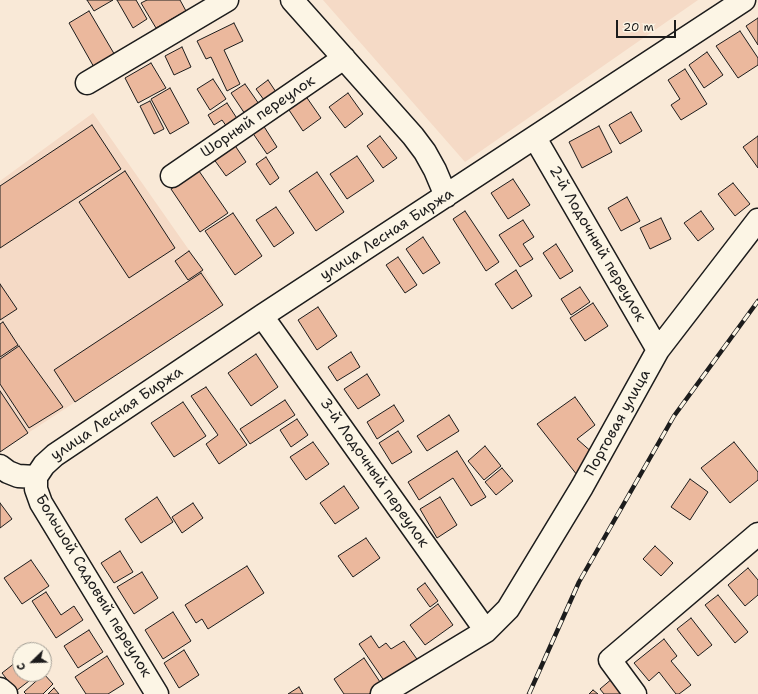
<!DOCTYPE html>
<meta charset="utf-8">
<style>
body{margin:0}
#map{position:relative;width:758px;height:694px;overflow:hidden;background:#f9e9d7;font-family:"Shantell Sans",sans-serif}
canvas{display:block}
.north{position:absolute;left:12px;top:642px;width:40px;height:40px;box-sizing:border-box;background:#fcf5e5;border:1px solid #a29e95;border-radius:50%;rotate:247deg;font-size:11px;font-weight:700;line-height:16px;text-align:center;color:#1c1c1c}
.north::after{content:'';display:block;margin:auto;width:14px;height:18px;background:#1c1c1c;clip-path:polygon(50% 0,100% 100%,50% 72%,0 100%)}
.scale{position:absolute;left:616px;top:20px;width:60px;height:18px;box-sizing:border-box;border:2px solid #1c1c1c;border-top:0;padding-left:5px;font-size:12px;line-height:14px;white-space:nowrap;color:#1c1c1c;-webkit-text-stroke:3px #fcf5e5;paint-order:stroke}
</style>
<div id="map">
<canvas width="758" height="694"></canvas>
<div class="north">С</div>
<div class="scale">20 m</div>
</div>
<script>
const c = document.querySelector('canvas').getContext('2d');
c.lineJoin = 'round';
function fill(path, color) { c.fillStyle = color; c.fill(path, 'evenodd'); }
const toPath = rows => new Path2D(rows.map(r => 'M' + r).join(''));
function trace(path, color, width, dash) { c.strokeStyle = color; c.lineWidth = width; c.lineCap = dash ? 'butt' : 'round'; c.setLineDash(dash || []); c.stroke(path); }
function drawText(font, color, halo, rows, align = 'center') {
  c.font = font + ' "Shantell Sans",sans-serif'; c.lineWidth = 3.5; c.setLineDash([]); c.textBaseline = 'middle'; c.strokeStyle = halo; c.fillStyle = color; for (const [text, x, y, turn = 0] of rows) {
    c.save(); c.translate(x, y); c.rotate((+turn || 0) * Math.PI / 180); c.textAlign = isNaN(turn) ? turn : align; if (halo) c.strokeText(text, 0, 0); c.fillText(text, 0, 0); c.restore();
  }
}
const built = toPath([
 [323,0,698,0,465,162],
 [93,113,203,270,223,305,28,433,0,391,0,181]
]);
const building = toPath([
 [87,0,113,0,94,11,87,0],
 [117,0,136,0,147,19,133,28,117,0],
 [147,0,180,0,186,11,156,28,141,3,147,0],
 [89,11,116,57,95,69,69,23,89,11],
 [758,18,758,45,746,26,758,18],
 [234,23,243,41,224,50,240,84,227,91,211,57,206,59,197,41,234,23],
 [740,31,758,58,758,65,738,78,716,46,740,31],
 [182,47,191,67,174,75,165,56,182,47],
 [707,52,723,75,704,88,689,65,707,52],
 [151,63,166,88,138,103,125,78,151,63],
 [685,69,707,104,681,120,671,105,680,99,668,80,685,69],
 [213,79,226,99,210,110,197,89,213,79],
 [268,80,276,92,264,100,256,89,268,80],
 [245,84,259,104,245,114,231,93,245,84],
 [170,88,189,123,170,134,151,99,170,88],
 [348,93,363,114,345,128,329,107,348,93],
 [305,95,321,118,303,131,287,107,305,95],
 [150,101,164,129,154,134,140,106,150,101],
 [227,103,238,120,227,127,222,120,214,125,208,115,227,103],
 [631,112,642,131,620,144,609,125,631,112],
 [92,125,121,169,0,248,0,186,92,125],
 [263,125,277,147,267,154,252,132,263,125],
 [599,126,612,152,582,168,569,142,599,126],
 [380,136,397,158,383,168,367,146,380,136],
 [758,136,758,168,743,147,758,136],
 [234,144,246,162,226,176,213,158,234,144],
 [357,156,374,181,347,199,330,174,357,156],
 [266,157,279,178,270,185,256,164,266,157],
 [125,171,175,248,129,278,79,202,125,171],
 [199,171,228,213,200,232,171,189,199,171],
 [317,172,344,212,316,231,289,191,317,172],
 [513,179,530,205,508,219,491,193,513,179],
 [733,183,750,204,735,216,718,194,733,183],
 [627,197,640,221,621,231,608,208,627,197],
 [276,207,294,233,274,247,256,220,276,207],
 [465,211,499,262,486,271,453,219,465,211],
 [701,211,714,229,698,241,684,223,701,211],
 [233,213,262,256,235,275,205,231,233,213],
 [661,218,671,239,650,249,640,228,661,218],
 [523,220,534,237,523,244,533,259,520,267,499,235,523,220],
 [423,237,440,263,423,274,406,249,423,237],
 [556,244,573,271,560,279,543,253,556,244],
 [189,251,203,270,188,280,175,261,189,251],
 [398,257,417,285,405,293,386,265,398,257],
 [516,270,532,296,512,309,495,284,516,270],
 [201,273,223,305,75,402,54,370,201,273],
 [0,284,17,309,0,320,0,284],
 [580,287,590,302,571,315,561,299,580,287],
 [593,303,608,326,585,341,570,318,593,303],
 [318,307,337,336,317,350,298,320,318,307],
 [3,322,18,345,0,357,0,324,3,322],
 [19,346,63,407,29,428,0,384,0,359,19,346],
 [351,352,360,367,337,381,328,367,351,352],
 [256,354,278,387,251,406,228,373,256,354],
 [367,374,380,395,358,409,344,389,367,374],
 [206,387,247,445,219,464,206,444,218,435,191,396,206,387],
 [0,391,28,433,0,452,0,391],
 [575,397,595,425,577,439,594,454,581,480,537,424,575,397],
 [285,400,295,415,250,444,240,429,285,400],
 [183,402,206,436,174,457,151,423,183,402],
 [394,405,404,421,377,439,367,422,394,405],
 [449,415,459,431,427,451,417,436,449,415],
 [297,419,308,435,291,447,280,430,297,419],
 [398,431,412,452,392,464,379,443,398,431],
 [313,442,329,464,306,480,290,457,313,442],
 [734,442,758,472,758,480,730,503,701,468,734,442],
 [485,446,501,466,484,480,468,461,485,446],
 [457,451,486,497,471,506,453,478,419,500,408,482,457,451],
 [502,468,513,481,496,495,485,482,502,468],
 [690,479,708,492,690,520,671,507,690,479],
 [344,486,359,508,335,524,320,503,344,486],
 [157,497,173,522,141,543,125,519,157,497],
 [440,497,457,525,437,538,420,509,440,497],
 [0,503,12,519,0,528,0,503],
 [193,503,203,518,182,533,172,517,193,503],
 [366,538,380,558,353,577,338,556,366,538],
 [655,546,673,563,661,576,643,559,655,546],
 [120,551,133,572,114,583,101,563,120,551],
 [31,560,49,586,22,604,4,578,31,560],
 [247,566,264,593,208,629,202,619,196,623,185,605,247,566],
 [748,568,758,580,758,595,745,606,728,585,748,568],
 [142,572,158,598,134,614,117,587,142,572],
 [425,583,438,601,430,607,417,589,425,583],
 [46,592,61,615,74,606,83,620,56,638,32,601,46,592],
 [718,595,748,632,735,643,705,605,718,595],
 [438,604,453,625,425,645,410,625,438,604],
 [173,612,191,641,163,659,145,630,173,612],
 [691,618,712,645,698,656,677,629,691,618],
 [89,630,103,652,78,668,64,646,89,630],
 [371,636,379,648,386,643,391,649,404,641,419,662,387,685,359,644,371,636],
 [664,639,677,656,671,661,691,685,679,694,676,694,659,672,649,681,634,663,664,639],
 [184,650,199,675,179,688,164,663,184,650],
 [107,656,124,684,108,694,86,694,75,677,107,656],
 [364,658,382,685,369,694,344,694,334,679,364,658],
 [20,659,20,674,38,674,16,691,2,673,20,659],
 [44,674,53,684,43,694,26,694,24,692,44,674],
 [613,678,627,694,604,694,600,689,613,678],
 [299,687,303,694,288,694,299,687],
 [54,688,59,694,48,694,54,688],
 [593,690,598,694,589,694,593,690]
]);
const minor = toPath([
 [292,0,413,136,425,152,435,170,446,196],
 [87,83,227,0],
 [535,138,658,350],
 [172,176,344,58],
 [262,316,486,631],
 [0,466,8,472,18,476,36,477],
 [36,477,44,465,55,455,262,316,744,0],
 [36,477,36,489,41,503,157,694],
 [0,689,6,694],
 [382,694,486,631,508,609,582,487,658,350,758,220],
 [635,694,610,660,758,534]
]);
const rail = toPath([
 [529,694,579,582,674,416,758,301]
]);
const streetNames = [
 ["Шорный переулок",258,117,-34],
 ["улица Лесная Биржа",387,235,-33],
 ["2-й Лодочный переулок",597,244,60],
 ["улица Лесная Биржа",117,414,-34],
 ["Портовая улица",618,423,-61],
 ["3-й Лодочный переулок",374,473,55],
 ["Большой Садовый переулок",93,586,59]
];
fill(built, '#f5dac6');
fill(building, '#ebb89d');
trace(building, '#1c1c1c', 1);
trace(minor, '#1c1c1c', 25);
trace(minor, '#fcf5e5', 22);
trace(rail, '#1c1c1c', 4.5);
trace(rail, '#fcf5e5', 3, [9]);
drawText('15px', '#1c1c1c', '#fcf5e5', streetNames);
</script>
